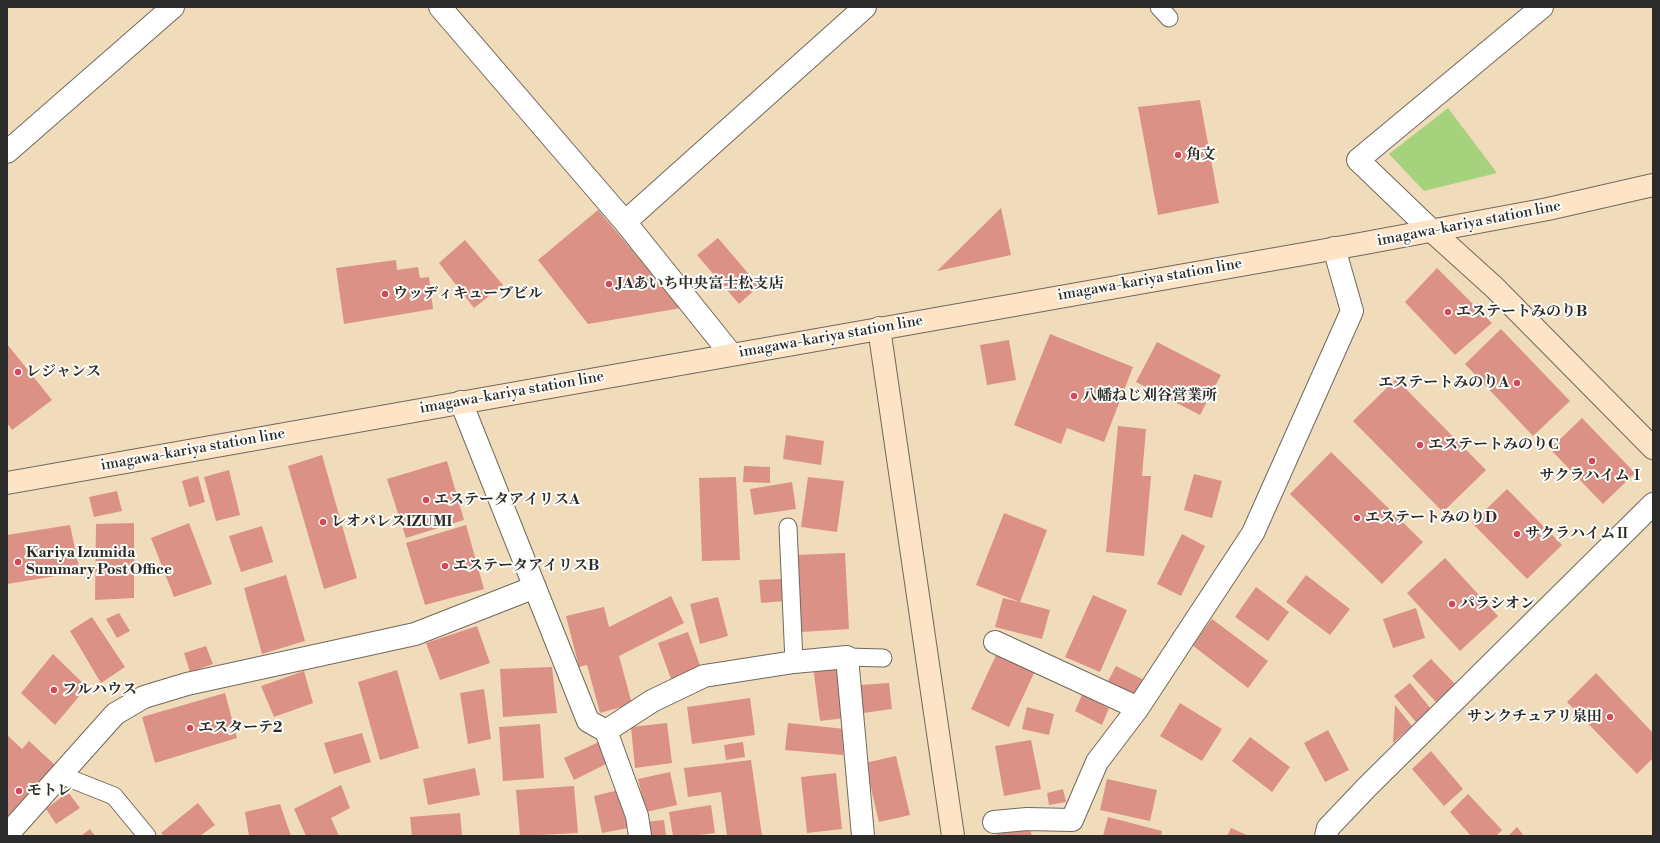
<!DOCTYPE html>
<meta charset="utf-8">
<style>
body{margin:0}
#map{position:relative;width:1660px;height:843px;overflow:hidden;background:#f0dcbb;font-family:"Libre Bodoni",serif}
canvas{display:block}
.frame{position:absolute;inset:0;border:8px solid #2b2b2b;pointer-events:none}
</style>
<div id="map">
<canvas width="1660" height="843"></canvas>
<div class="frame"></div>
</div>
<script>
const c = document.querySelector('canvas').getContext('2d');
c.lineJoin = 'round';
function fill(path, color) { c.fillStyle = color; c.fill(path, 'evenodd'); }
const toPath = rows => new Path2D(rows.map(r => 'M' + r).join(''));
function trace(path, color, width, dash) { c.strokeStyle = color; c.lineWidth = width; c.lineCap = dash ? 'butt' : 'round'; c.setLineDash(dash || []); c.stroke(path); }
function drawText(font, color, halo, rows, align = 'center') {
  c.font = font + ' "Libre Bodoni","Noto Serif JP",serif'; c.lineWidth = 4; c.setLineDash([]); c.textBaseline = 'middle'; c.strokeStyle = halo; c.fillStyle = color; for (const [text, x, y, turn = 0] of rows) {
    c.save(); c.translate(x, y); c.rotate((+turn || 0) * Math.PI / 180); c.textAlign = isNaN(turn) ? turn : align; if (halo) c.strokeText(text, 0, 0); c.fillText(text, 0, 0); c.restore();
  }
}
const green = toPath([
 [1448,108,1497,173,1424,191,1389,154]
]);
const building = toPath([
 [1200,100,1219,203,1158,215,1138,107],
 [1001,208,1011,255,937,271],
 [598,210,681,308,588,324,538,260],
 [718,238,759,286,739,304,697,255],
 [465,240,503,285,474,308,439,263],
 [396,260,397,270,418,267,420,278,429,277,433,309,344,324,336,268],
 [1437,268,1492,323,1455,355,1405,302],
 [1501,329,1570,401,1533,436,1465,364],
 [1050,334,1133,367,1104,442,1067,428,1061,444,1014,425],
 [1009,340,1016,380,987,385,980,345],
 [1157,342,1221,375,1200,415,1136,382],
 [7,344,52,400,12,430,7,423],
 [1396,379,1486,470,1443,512,1353,421],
 [1582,418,1635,473,1603,504,1550,449],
 [1118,426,1146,429,1142,476,1151,476,1144,556,1106,552],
 [786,435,824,441,821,465,783,459],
 [1331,452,1423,542,1382,584,1290,494],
 [322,455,357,578,324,589,288,466],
 [447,461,464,520,406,538,387,479],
 [744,466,770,467,770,483,743,482],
 [229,470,240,515,216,521,204,477],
 [1194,474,1222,481,1212,518,1184,510],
 [198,476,205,502,189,507,182,481],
 [736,477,740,560,702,561,699,478],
 [808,477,844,481,837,532,801,527],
 [792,482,796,509,754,515,750,489],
 [1507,489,1562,545,1527,579,1472,523],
 [117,491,122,511,94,517,89,497],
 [1004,513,1047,530,1020,602,1050,610,1042,639,995,627,1003,598,1020,602,976,585],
 [134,523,134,598,95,600,96,524],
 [189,523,212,584,174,597,151,538],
 [70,525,80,572,7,584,7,535],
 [466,525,484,589,425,605,406,543],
 [262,526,273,562,241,572,229,536],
 [1182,534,1205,546,1181,596,1157,584],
 [845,553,849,629,801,632,796,555],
 [1445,558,1498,616,1460,651,1407,593],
 [286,575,305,641,262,654,244,588],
 [1306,575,1350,609,1330,635,1286,602],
 [783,579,785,601,761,603,759,580],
 [1256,587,1289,612,1268,641,1235,617],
 [1093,595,1127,610,1100,672,1065,657],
 [671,596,684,623,619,656,632,704,600,713,587,665,579,667,566,616,604,607,609,627],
 [718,597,728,636,700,644,690,604],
 [1416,608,1425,638,1393,648,1383,619],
 [119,613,130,631,117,638,106,619],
 [92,617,125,667,101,683,70,631],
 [1212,619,1268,661,1248,688,1192,645],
 [477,626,490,663,440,680,426,643],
 [688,632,701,668,671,679,658,643],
 [206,646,213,664,190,672,184,653],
 [997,653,1035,671,1009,727,971,709],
 [53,654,87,687,55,725,21,693],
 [1431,659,1455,684,1436,702,1412,676],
 [838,663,845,718,820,721,813,666],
 [1116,666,1144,680,1134,698,1107,683],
 [552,667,557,713,503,717,500,669],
 [397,670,419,748,380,760,358,682],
 [304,671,313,703,274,717,261,686],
 [1596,673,1653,733,1653,758,1637,774,1567,702],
 [889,683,892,709,863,713,860,685],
 [1410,683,1431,709,1416,722,1394,696],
 [484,689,491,739,468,744,460,693],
 [225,693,237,738,155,763,142,717],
 [1082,695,1109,708,1102,725,1075,711],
 [750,698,755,735,692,744,687,707],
 [1180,703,1222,729,1202,761,1160,736],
 [1395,705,1412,726,1393,743],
 [1027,707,1054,714,1049,735,1022,729],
 [667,723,672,763,635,768,631,727],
 [788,723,845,729,843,755,785,750],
 [540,724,544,778,503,781,499,727],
 [1328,730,1349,770,1325,782,1304,743],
 [362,733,371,762,334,774,324,743],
 [7,735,22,749,29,741,55,765,7,817],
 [1250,737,1290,767,1272,792,1232,761],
 [1031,740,1041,789,1004,796,995,746],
 [601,741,610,762,574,780,564,758],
 [743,742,745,757,726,760,724,745],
 [1431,751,1463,789,1444,806,1412,769],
 [896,756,910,815,879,822,865,763],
 [751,760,762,836,727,836,721,792,688,797,684,768],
 [475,768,480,795,428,805,423,779],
 [670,772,677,805,646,812,638,779],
 [836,773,842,829,807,833,801,777],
 [1107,779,1157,790,1150,821,1100,810],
 [341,785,350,808,331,818,339,836,306,836,294,809],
 [574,786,578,833,520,836,516,790],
 [1063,789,1066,802,1049,805,1047,793],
 [619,790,628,828,602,833,594,796],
 [68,792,80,808,56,824,46,809],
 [1468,794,1502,830,1496,836,1471,836,1450,812],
 [198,803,215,825,200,836,164,836,161,833],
 [280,804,291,836,249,836,245,812],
 [711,805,715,833,692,836,673,836,669,812],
 [460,813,462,836,412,836,410,817],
 [1108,817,1162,831,1161,836,1103,836],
 [664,820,666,836,645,836,644,822],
 [1029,825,1032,836,992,836],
 [1517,827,1524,836,1508,836],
 [1231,828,1249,836,1227,836],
 [90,829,95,836,81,836]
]);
const lane = toPath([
 [1159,7,1169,18],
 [788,527,794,662],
 [847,657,883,658],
 [61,775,114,796,147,836]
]);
const street = toPath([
 [440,7,625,222,731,354],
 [7,152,173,7],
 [625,222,865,7],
 [1432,231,1358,160,1542,7],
 [461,402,588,721,606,731,637,816,640,836],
 [995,642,1138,708],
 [606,731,652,701,704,676,794,662,847,657,863,836],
 [994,822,1027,819,1072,820,1097,762,1138,708,1253,533,1352,311,1334,248],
 [7,835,115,714,144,697,187,684,415,634,535,587],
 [1326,836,1328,828,1367,787,1653,504]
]);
const secondary = toPath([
 [1432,231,1495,288,1653,448],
 [879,328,953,836],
 [7,483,1360,244,1548,209,1653,185]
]);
const markers = [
 [1178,155,4,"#d1495b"],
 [609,284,4,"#d1495b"],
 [385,294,4,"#d1495b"],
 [1448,312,4,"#d1495b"],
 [18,372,4,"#d1495b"],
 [1517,383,4,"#d1495b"],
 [1074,396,4,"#d1495b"],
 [1420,445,4,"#d1495b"],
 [1592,461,4,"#d1495b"],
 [426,500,4,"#d1495b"],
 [1357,518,4,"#d1495b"],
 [323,522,4,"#d1495b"],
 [1517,534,4,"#d1495b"],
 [18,562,4,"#d1495b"],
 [445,566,4,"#d1495b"],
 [1452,604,4,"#d1495b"],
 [54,690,4,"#d1495b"],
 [1610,717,4,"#d1495b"],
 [190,728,4,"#d1495b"],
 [19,791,4,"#d1495b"]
];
const poiNames = [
 ["角文",1186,155],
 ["JAあいち中央富士松支店",617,284],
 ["ウッディキューブビル",393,294],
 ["エステートみのりB",1456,312],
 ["レジャンス",26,372],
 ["エステートみのりA",1509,383,"right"],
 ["八幡ねじ刈谷営業所",1082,396],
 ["エステートみのりC",1428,445],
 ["サクラハイムⅠ",1592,476,"center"],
 ["エステータアイリスA",434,500],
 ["エステートみのりD",1365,518],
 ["レオパレスIZUMI",331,522],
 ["サクラハイムⅡ",1525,534],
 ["Kariya Izumida",26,553],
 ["Summary Post Office",26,570],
 ["エステータアイリスB",453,566],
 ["パラシオン",1460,604],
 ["フルハウス",62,690],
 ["サンクチュアリ泉田",1602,717,"right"],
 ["エスターテ2",198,728],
 ["モトレ",27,791]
];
const streetNames = [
 ["imagawa-kariya station line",1469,224,-11],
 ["imagawa-kariya station line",1150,280,-10],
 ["imagawa-kariya station line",831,337,-10],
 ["imagawa-kariya station line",512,393,-10],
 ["imagawa-kariya station line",193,450,-10]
];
fill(green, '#a6d17d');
fill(building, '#db9185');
trace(lane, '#70695d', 19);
trace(street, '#70695d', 24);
trace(secondary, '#70695d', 24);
trace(lane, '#fff', 17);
trace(street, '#fff', 22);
trace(secondary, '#fee4c6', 22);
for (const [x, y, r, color] of markers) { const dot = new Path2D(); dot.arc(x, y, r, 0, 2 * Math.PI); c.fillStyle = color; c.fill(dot); trace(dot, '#fdfcf7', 1.5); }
drawText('bold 15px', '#2b2b2b', '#fdfcf7', poiNames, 'left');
drawText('15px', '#2b2b2b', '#fdfcf7', streetNames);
</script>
